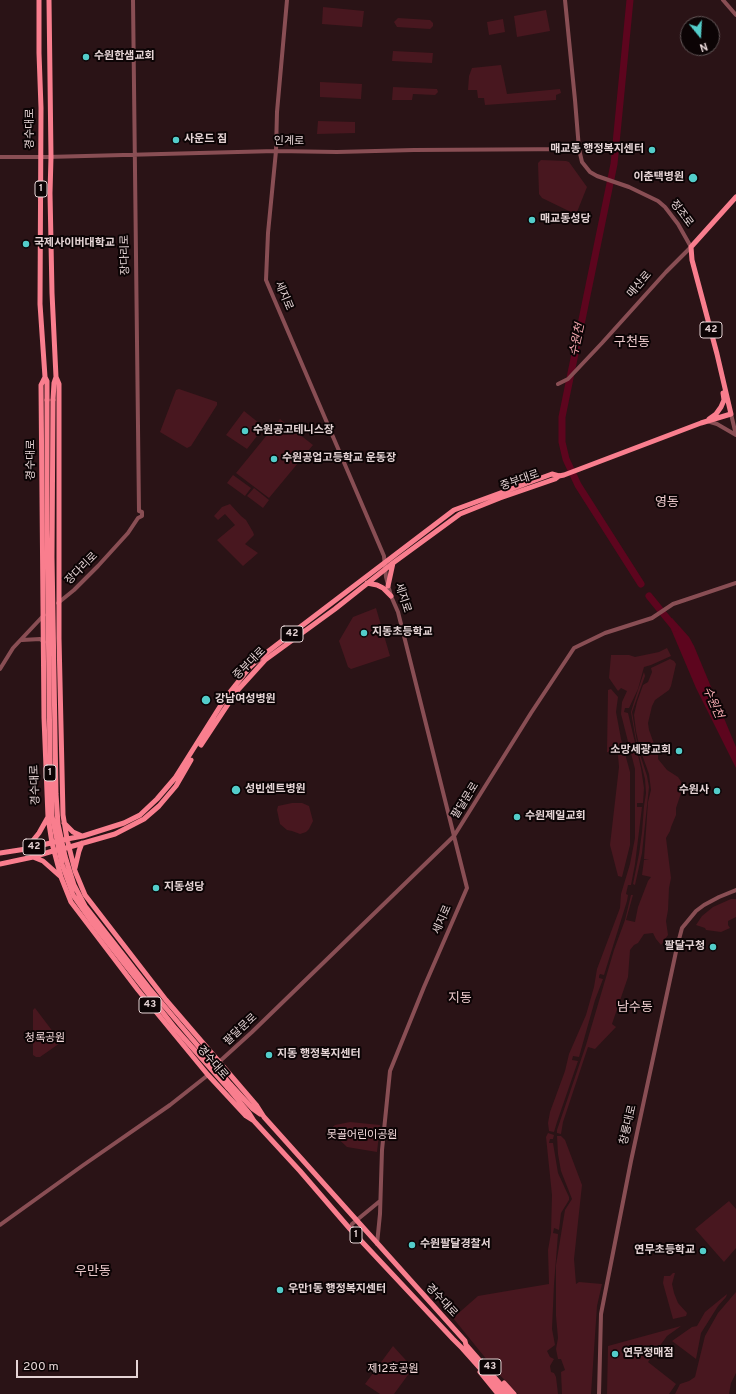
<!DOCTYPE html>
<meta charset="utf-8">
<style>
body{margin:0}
#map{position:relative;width:736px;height:1394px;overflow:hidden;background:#2a1316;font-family:Overpass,sans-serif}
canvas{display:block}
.north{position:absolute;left:680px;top:16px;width:40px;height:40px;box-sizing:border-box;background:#0c0405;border:1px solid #635758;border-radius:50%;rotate:162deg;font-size:11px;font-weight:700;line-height:16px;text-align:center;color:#e5d4d5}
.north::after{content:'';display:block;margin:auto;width:14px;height:18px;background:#53cdca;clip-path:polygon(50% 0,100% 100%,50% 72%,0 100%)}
.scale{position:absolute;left:16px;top:1360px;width:122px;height:18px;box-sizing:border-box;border:2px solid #e5d4d5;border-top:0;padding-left:5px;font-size:12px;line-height:14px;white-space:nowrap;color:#e5d4d5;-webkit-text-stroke:3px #0c0405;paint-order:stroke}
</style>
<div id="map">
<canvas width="736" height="1394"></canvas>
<div class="north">N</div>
<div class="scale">200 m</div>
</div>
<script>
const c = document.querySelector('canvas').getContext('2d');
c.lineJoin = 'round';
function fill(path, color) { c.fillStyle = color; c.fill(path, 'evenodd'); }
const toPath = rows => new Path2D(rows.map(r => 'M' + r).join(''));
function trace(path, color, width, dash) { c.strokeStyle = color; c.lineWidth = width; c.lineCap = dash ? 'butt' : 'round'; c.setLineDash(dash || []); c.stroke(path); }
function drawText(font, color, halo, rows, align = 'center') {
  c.font = font + ' Overpass,"Noto Sans KR",sans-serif'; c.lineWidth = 4; c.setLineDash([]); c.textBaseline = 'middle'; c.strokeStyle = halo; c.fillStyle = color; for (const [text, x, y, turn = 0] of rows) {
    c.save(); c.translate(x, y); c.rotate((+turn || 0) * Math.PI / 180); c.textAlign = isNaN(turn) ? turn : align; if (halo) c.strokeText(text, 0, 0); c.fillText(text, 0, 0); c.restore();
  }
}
const green = toPath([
 [323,7,364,11,362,27,322,24],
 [546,10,550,31,517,37,514,16],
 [398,18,430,20,433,23,433,26,430,29,397,27,394,22],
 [503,19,505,32,489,35,487,22],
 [393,51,433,53,432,63,392,61],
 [501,65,507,94,560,89,561,93,556,95,556,100,485,105,484,98,478,98,477,90,468,90,469,76,472,68],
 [320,82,362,84,361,99,320,97],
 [393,87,437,89,438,92,435,95,413,94,412,100,392,100],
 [318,121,355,122,355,133,317,134],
 [541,160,566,161,569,162,587,187,577,212,573,213,542,198,539,194,538,163],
 [179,389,217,402,217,405,191,446,187,448,160,432,176,390],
 [244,411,264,427,247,449,226,435],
 [280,419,313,445,269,498,236,473],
 [233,475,251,488,245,496,227,483],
 [254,488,269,500,263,508,247,496],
 [230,504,241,516,246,520,253,532,254,535,245,544,258,553,243,566,217,540,235,525,225,514,218,520,214,516,222,507],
 [376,608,390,656,351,669,348,667,339,641,353,617],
 [667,648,671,656,651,665,644,667,638,689,629,708,625,708,624,712,628,713,641,768,644,788,643,803,637,803,637,807,642,807,635,864,631,885,628,885,626,894,628,895,627,901,604,975,600,974,599,976,599,978,603,979,595,1000,579,1057,573,1056,572,1060,578,1061,557,1122,554,1132,549,1131,548,1123,550,1112,565,1071,569,1054,586,1015,594,987,597,969,620,908,621,894,630,864,635,838,635,769,621,714,622,702,627,691,621,688,618,691,609,678,611,655,629,655,635,657,659,652],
 [670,659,674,661,676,664,671,686,669,690,655,700,652,706,648,723,649,730,658,755,658,759,667,770,678,777,682,783,683,787,676,808,676,815,671,827,670,831,666,838,671,878,669,888,668,910,666,921,668,935,661,945,656,939,653,933,644,934,638,943,634,945,630,950,628,977,612,1024,616,1027,595,1049,588,1047,563,1122,561,1134,557,1133,557,1130,586,1045,614,950,625,920,631,895,633,895,626,920,635,922,638,907,648,881,651,877,642,875,644,860,649,860,644,859,648,802,651,790,649,774,640,749,636,731,634,715,637,702,643,685,648,682,652,672,651,668],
 [644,672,645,676,632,712,638,748,647,776,649,787,642,853,635,885,633,884,639,854,642,832,644,806,646,793,645,779,637,747,631,712,634,702],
 [611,689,618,697,616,712,621,739,630,772,630,845,622,877,618,876,610,845,619,767,618,755,607,752,608,690],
 [292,803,302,803,309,806,313,821,309,829,306,832,300,834,292,831,287,830,280,824,277,810,278,806],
 [731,899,736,899,736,917,728,921,728,925,730,928,721,932,706,930,705,928,696,925,702,916,713,907],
 [35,1008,60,1041,60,1043,40,1057,36,1057,33,1055,33,1010],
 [350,1122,380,1125,377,1152,347,1147,329,1130,335,1125],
 [548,1133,554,1135,553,1139,550,1139,549,1143,553,1143,558,1173,569,1197,569,1200,561,1213,559,1230,554,1228,553,1233,558,1234,554,1284,552,1329,555,1345,547,1351,550,1357,554,1359,550,1366,551,1372,554,1373,556,1377,558,1394,518,1394,496,1371,453,1318,478,1296,519,1289,549,1284,548,1250,551,1233,552,1195,546,1137],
 [557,1136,561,1136,565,1140,582,1185,574,1259,576,1284,579,1282,602,1284,597,1306,591,1394,562,1394,561,1372,565,1370,561,1359,558,1359,556,1349,558,1338,556,1316,556,1265,565,1210,572,1199,561,1171,558,1154],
 [729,1201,736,1209,736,1248,724,1262,695,1229],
 [673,1273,675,1273,672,1284,674,1293,678,1303,687,1313,686,1316,673,1319,663,1283,664,1276,670,1276],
 [736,1292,736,1373,731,1383,729,1394,675,1394,680,1384,689,1381,695,1377,705,1336,718,1313],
 [727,1294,726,1297,718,1306,701,1333,696,1359,672,1341,692,1327,697,1326,705,1312],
 [681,1326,667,1336,648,1362,676,1384,669,1394,607,1394,608,1346],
 [393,1346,413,1368,394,1394,380,1394,365,1384]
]);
const water = toPath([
 [672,618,689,637,694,646,736,747,736,768,696,688,668,622]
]);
const river = toPath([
 [630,0,614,164,562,417,562,442,566,459,578,485,641,584],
 [649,596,675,628]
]);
const minor = toPath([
 [133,0,139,511],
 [287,0,277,112,276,151,268,233,266,280,384,556,386,577,391,596,398,612,467,888,424,987,390,1071,382,1150,380,1214,377,1244],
 [723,0,736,15],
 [0,157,47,157,276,151,337,152,414,150,579,149],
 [558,384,568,379,602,343,666,272,691,247,678,224,665,207,658,201,629,187,597,176,590,172,582,162,579,149,575,100,565,0],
 [731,414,736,435],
 [707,421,717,424,736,435],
 [58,603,74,590,98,566,128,533,138,518,142,516,142,512,139,511],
 [22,640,40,639,44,642],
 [0,669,13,648,44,615],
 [219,1062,252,1032,454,836,531,713,574,648,605,633,652,618,673,604,736,583],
 [0,1225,82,1166,170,1105,208,1075],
 [350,1229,352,1224,380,1201],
 [599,1394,601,1314,631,1161,677,947,682,928,696,911,704,905,719,897,736,890]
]);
const major = toPath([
 [39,0,39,53,41,108,40,304,45,377,47,381,47,400],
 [49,0,51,157,50,193,52,293,56,377,59,384,59,638,63,815,67,839,75,871,85,895,166,1000,257,1106,264,1117,465,1341,466,1345,509,1394],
 [45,377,41,385,44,718,48,817,52,843,61,877,71,902,138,990,208,1075,246,1116,254,1121],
 [53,400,54,383,56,377],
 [709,419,716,414,721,407,724,400,723,393],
 [367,583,377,585,383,588,391,596],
 [388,586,393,563],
 [201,745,236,692,265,660,335,609,393,563,460,514,500,498,555,479,559,476],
 [64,823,73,832,82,836],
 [66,848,115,834,144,819,159,806,176,786,191,760],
 [26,849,39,833,48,817],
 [0,853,26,849,67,839,83,836,124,823,140,815,157,799,175,778,226,697,250,667,262,656,454,510,552,474,559,476,564,475,701,423,731,414,717,354,692,260,691,247,736,197],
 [33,857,43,861,61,877],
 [0,864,33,857,56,850],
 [75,868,79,851,82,843],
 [231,1085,253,1109,260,1114],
 [228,1088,249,1113,254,1121,300,1171,350,1229,453,1339,462,1348,503,1394],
 [480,1372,498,1394],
 [504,1383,514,1394]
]);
const majorBridge = toPath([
 [47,400,47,530,50,758,52,816,62,864,73,895,94,925,175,1028,228,1088],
 [53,400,52,557,56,794,58,824,65,856,74,885,85,906,149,988,231,1085]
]);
const markers = [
 [86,57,4,"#53cdca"],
 [176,140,4,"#53cdca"],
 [652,150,4,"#53cdca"],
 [693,178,5,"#53cdca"],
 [532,220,4,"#53cdca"],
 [26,244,4,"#53cdca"],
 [245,431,4,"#53cdca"],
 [274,459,4,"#53cdca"],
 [364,633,4,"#53cdca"],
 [206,700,5,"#53cdca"],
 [679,751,4,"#53cdca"],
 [236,790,5,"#53cdca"],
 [717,791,4,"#53cdca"],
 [517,817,4,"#53cdca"],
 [156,888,4,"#53cdca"],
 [713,947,4,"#53cdca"],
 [269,1055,4,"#53cdca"],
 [412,1245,4,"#53cdca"],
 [703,1251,4,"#53cdca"],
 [280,1290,4,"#53cdca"],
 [615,1354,4,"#53cdca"]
];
const shields = [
 [41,189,12],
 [711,330,22],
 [292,634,22],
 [50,773,12],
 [34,847,22],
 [150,1005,22],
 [356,1235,12],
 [490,1367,22]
];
const shieldNames = [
 ["1",41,189],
 ["42",711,330],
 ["42",292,634],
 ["1",50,773],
 ["42",34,847],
 ["43",150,1005],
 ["1",356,1235],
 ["43",490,1367]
];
const poiNames = [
 ["수원한샘교회",94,57],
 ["사운드 짐",184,140],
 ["매교동 행정복지센터",644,150,"right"],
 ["이춘택병원",684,178,"right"],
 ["매교동성당",540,220],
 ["국제사이버대학교",34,244],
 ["수원공고테니스장",253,431],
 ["수원공업고등학교 운동장",282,459],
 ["지동초등학교",372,633],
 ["강남여성병원",215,700],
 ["소망세광교회",671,751,"right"],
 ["성빈센트병원",245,790],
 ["수원사",709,791,"right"],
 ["수원제일교회",525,817],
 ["지동성당",164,888],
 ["팔달구청",705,947,"right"],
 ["지동 행정복지센터",277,1055],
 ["수원팔달경찰서",420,1245],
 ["연무초등학교",695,1251,"right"],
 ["우만1동 행정복지센터",288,1290],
 ["연무정매점",623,1354]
];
const streetNames = [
 ["경수대로",31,129,-90],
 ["인계로",289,142,1],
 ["정조로",681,214,53],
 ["장다리로",126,255,-91],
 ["매산로",640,285,-49],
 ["세지로",283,296,67],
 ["경수대로",32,460,-90],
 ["중부대로",520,481,-19],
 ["장다리로",82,569,-45],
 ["세지로",402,598,72],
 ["중부대로",250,664,-45],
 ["경수대로",36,785,-92],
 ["팔달문로",466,801,-58],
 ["세지로",443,920,-66],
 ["팔달문로",241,1030,-43],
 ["경수대로",212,1063,49],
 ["창룡대로",629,1125,-77],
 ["경수대로",441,1301,47]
];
const parkNames = [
 ["청록공원",45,1039],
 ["못골어린이공원",362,1136],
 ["제12호공원",393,1370]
];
const waterNames = [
 ["수원천",578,340,-78],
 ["수원천",712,703,66]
];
const quarterNames = [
 ["구천동",632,343],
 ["영동",667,503],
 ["지동",460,999],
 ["남수동",635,1008],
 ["우만동",93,1272]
];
fill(green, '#48171f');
fill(water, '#5d051e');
trace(river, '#5d051e', 7);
trace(minor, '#894e54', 4);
trace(major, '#f97e8e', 5);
trace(majorBridge, '#f97e8e', 5);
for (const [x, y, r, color] of markers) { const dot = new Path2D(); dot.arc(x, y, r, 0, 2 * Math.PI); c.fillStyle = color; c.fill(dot); trace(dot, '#0c0405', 1.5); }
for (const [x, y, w] of shields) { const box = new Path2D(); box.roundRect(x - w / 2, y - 8, w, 16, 3); c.fillStyle = '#0c0405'; c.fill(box); trace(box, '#e5d4d5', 1); }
drawText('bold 10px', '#e5d4d5', null, shieldNames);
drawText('bold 11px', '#e5d4d5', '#0c0405', poiNames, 'left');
drawText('11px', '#e5d4d5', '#0c0405', streetNames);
drawText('11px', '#f3d9da', '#0c0405', parkNames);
drawText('italic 12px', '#f3a8af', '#0c0405', waterNames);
drawText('13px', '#e9c7c9', '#0c0405', quarterNames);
</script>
